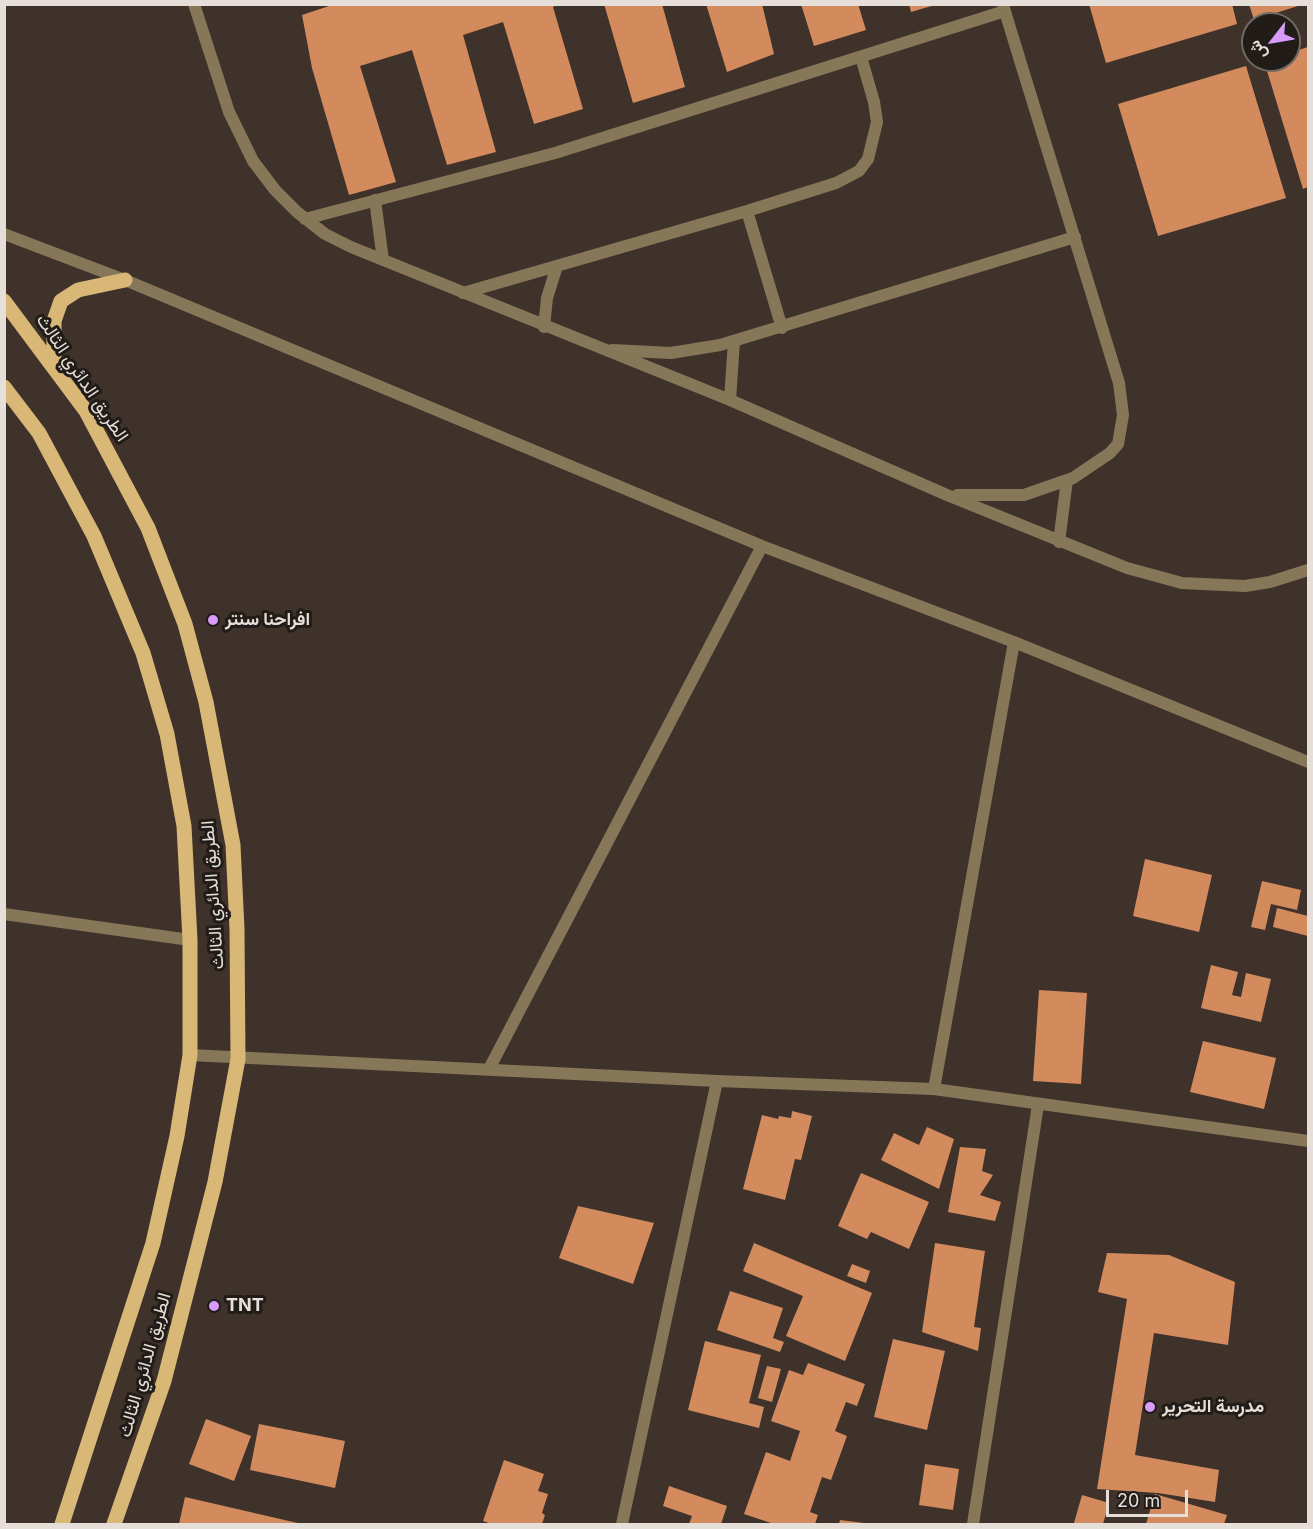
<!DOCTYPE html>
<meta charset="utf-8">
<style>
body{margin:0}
#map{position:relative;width:1313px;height:1529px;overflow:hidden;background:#3f322b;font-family:Inter,Vazirmatn,sans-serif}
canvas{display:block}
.frame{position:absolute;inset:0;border:6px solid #e6ded9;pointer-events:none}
.north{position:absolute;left:1241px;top:12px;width:60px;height:60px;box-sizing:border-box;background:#211c18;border:2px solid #706a65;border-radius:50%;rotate:239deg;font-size:16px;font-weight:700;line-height:24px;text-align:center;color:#e6ded9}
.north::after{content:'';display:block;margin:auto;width:21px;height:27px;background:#d79bf9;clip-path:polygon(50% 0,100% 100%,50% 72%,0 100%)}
.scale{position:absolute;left:1106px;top:1490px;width:82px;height:27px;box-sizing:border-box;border:3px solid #e6ded9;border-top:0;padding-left:8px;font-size:18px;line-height:21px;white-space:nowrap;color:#e6ded9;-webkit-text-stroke:4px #211c18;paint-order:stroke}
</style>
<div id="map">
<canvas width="1313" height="1529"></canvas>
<div class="frame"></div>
<div class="north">ش</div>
<div class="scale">20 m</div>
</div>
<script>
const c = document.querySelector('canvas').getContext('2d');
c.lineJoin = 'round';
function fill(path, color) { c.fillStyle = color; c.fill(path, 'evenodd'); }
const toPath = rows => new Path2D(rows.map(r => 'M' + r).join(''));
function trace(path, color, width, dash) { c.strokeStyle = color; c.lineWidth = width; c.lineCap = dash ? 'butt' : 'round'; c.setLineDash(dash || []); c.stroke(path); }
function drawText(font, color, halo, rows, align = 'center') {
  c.font = font + ' Inter,Vazirmatn,sans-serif'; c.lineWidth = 6; c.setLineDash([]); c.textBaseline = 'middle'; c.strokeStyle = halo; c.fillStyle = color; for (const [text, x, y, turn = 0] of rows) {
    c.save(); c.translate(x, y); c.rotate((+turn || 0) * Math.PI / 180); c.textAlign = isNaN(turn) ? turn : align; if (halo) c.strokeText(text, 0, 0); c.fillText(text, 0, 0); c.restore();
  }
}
const building = toPath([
 [335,4,558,4,553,7,583,109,534,124,503,22,463,35,496,152,447,165,412,50,360,66,396,182,349,195,312,68,302,15],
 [604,4,662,4,685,87,633,103],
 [706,4,762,4,774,54,727,72],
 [801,4,858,4,866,30,814,46],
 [909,4,935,4,935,5,911,12],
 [1089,4,1232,4,1237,24,1106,63],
 [1249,4,1301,4,1301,5,1254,20],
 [1308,47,1308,187,1303,189,1264,61,1289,60,1289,53],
 [1246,66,1286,198,1158,236,1118,104],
 [1145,859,1212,875,1199,932,1133,916],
 [1262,881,1301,890,1297,910,1271,904,1265,930,1251,927],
 [1277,908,1308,916,1308,936,1273,927],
 [1211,965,1238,972,1232,995,1241,997,1246,973,1271,979,1261,1022,1201,1008],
 [1039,990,1087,993,1081,1084,1033,1081],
 [1203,1041,1276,1058,1264,1109,1190,1092],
 [792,1111,812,1116,801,1160,795,1159,785,1200,743,1189,762,1115,778,1119,779,1116,791,1118],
 [927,1127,954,1139,939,1189,881,1160,894,1133,919,1145],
 [960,1147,986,1149,982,1171,993,1175,980,1195,1001,1202,995,1221,948,1212],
 [861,1173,929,1202,909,1249,871,1232,867,1239,838,1226],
 [578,1206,654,1223,633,1284,559,1258],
 [754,1243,872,1293,845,1361,786,1336,803,1296,743,1271],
 [935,1243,985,1251,974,1327,981,1328,978,1351,922,1332],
 [1107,1253,1169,1255,1235,1282,1228,1345,1154,1333,1135,1455,1219,1470,1215,1502,1158,1493,1097,1489,1127,1299,1098,1292],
 [852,1264,870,1271,866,1283,847,1276],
 [730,1291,783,1308,773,1338,784,1342,780,1352,717,1330],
 [893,1339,945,1351,927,1430,874,1417],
 [705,1341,761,1355,749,1403,764,1407,759,1428,688,1410],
 [808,1363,865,1384,857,1406,846,1402,835,1431,847,1436,831,1480,822,1477,810,1512,818,1515,815,1524,774,1524,744,1514,766,1452,790,1461,800,1431,771,1421,789,1370,803,1375],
 [767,1366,781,1369,772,1402,758,1398],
 [206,1419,251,1436,234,1481,189,1464],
 [259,1424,345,1441,335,1488,250,1470],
 [504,1460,544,1474,538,1491,548,1494,542,1513,545,1515,542,1524,492,1524,483,1521],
 [925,1464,959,1469,953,1510,919,1505],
 [669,1486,727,1506,721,1524,689,1524,692,1516,663,1506],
 [1155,1494,1227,1515,1224,1524,1146,1524],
 [1082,1495,1109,1503,1103,1524,1074,1523],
 [185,1497,302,1524,179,1524],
 [840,1520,864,1523,864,1524,839,1524]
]);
const lane = toPath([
 [194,4,229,112,253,161,275,190,297,212,325,234,351,247,730,400,947,495,1127,568,1182,583,1245,586,1270,582,1308,570],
 [375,200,383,260],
 [747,211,782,328],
 [305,219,555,153,1005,11],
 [463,293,747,211,836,183,859,171,868,159,877,122,874,102,861,57],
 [544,327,547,298,557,266],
 [612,350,671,353,720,345,1075,237],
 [730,400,734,341],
 [957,495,1024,495,1073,478,1110,453,1118,444,1123,415,1119,383,1003,5],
 [1059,542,1067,480]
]);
const street = toPath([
 [4,234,125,280,762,546,1014,642,1308,762],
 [4,914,190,940],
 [190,1055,717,1081,934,1089,1308,1141],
 [489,1069,762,546],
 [934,1089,1014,642],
 [622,1524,717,1081],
 [973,1524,1038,1105]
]);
const primary = toPath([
 [4,301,86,411,148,528,185,624,206,702,233,845,237,929,238,1059,215,1182,164,1381,114,1524],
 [54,364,54,321,61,301,78,290,125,280],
 [4,387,39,433,94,536,143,653,167,734,184,826,190,940,190,1055,177,1136,153,1243,62,1524]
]);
const markers = [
 [213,620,6,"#d79bf9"],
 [214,1306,6,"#d79bf9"],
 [1150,1407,6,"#d79bf9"]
];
const streetNames = [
 ["الطريق الدائري الثالث",82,378,56],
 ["الطريق الدائري الثالث",213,895,-94],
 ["الطريق الدائري الثالث",145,1365,-74]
];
const poiNames = [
 ["افراحنا سنتر",225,620],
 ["TNT",226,1306],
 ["مدرسة التحرير",1162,1407]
];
fill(building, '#d38b5e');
trace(lane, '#877759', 12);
trace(street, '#877759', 12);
trace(primary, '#d8b777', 15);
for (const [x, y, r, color] of markers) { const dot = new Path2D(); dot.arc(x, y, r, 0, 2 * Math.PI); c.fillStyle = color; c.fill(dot); trace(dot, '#211c18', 2); }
drawText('18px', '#e6ded9', '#211c18', streetNames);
drawText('bold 18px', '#e6ded9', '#211c18', poiNames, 'left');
</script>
